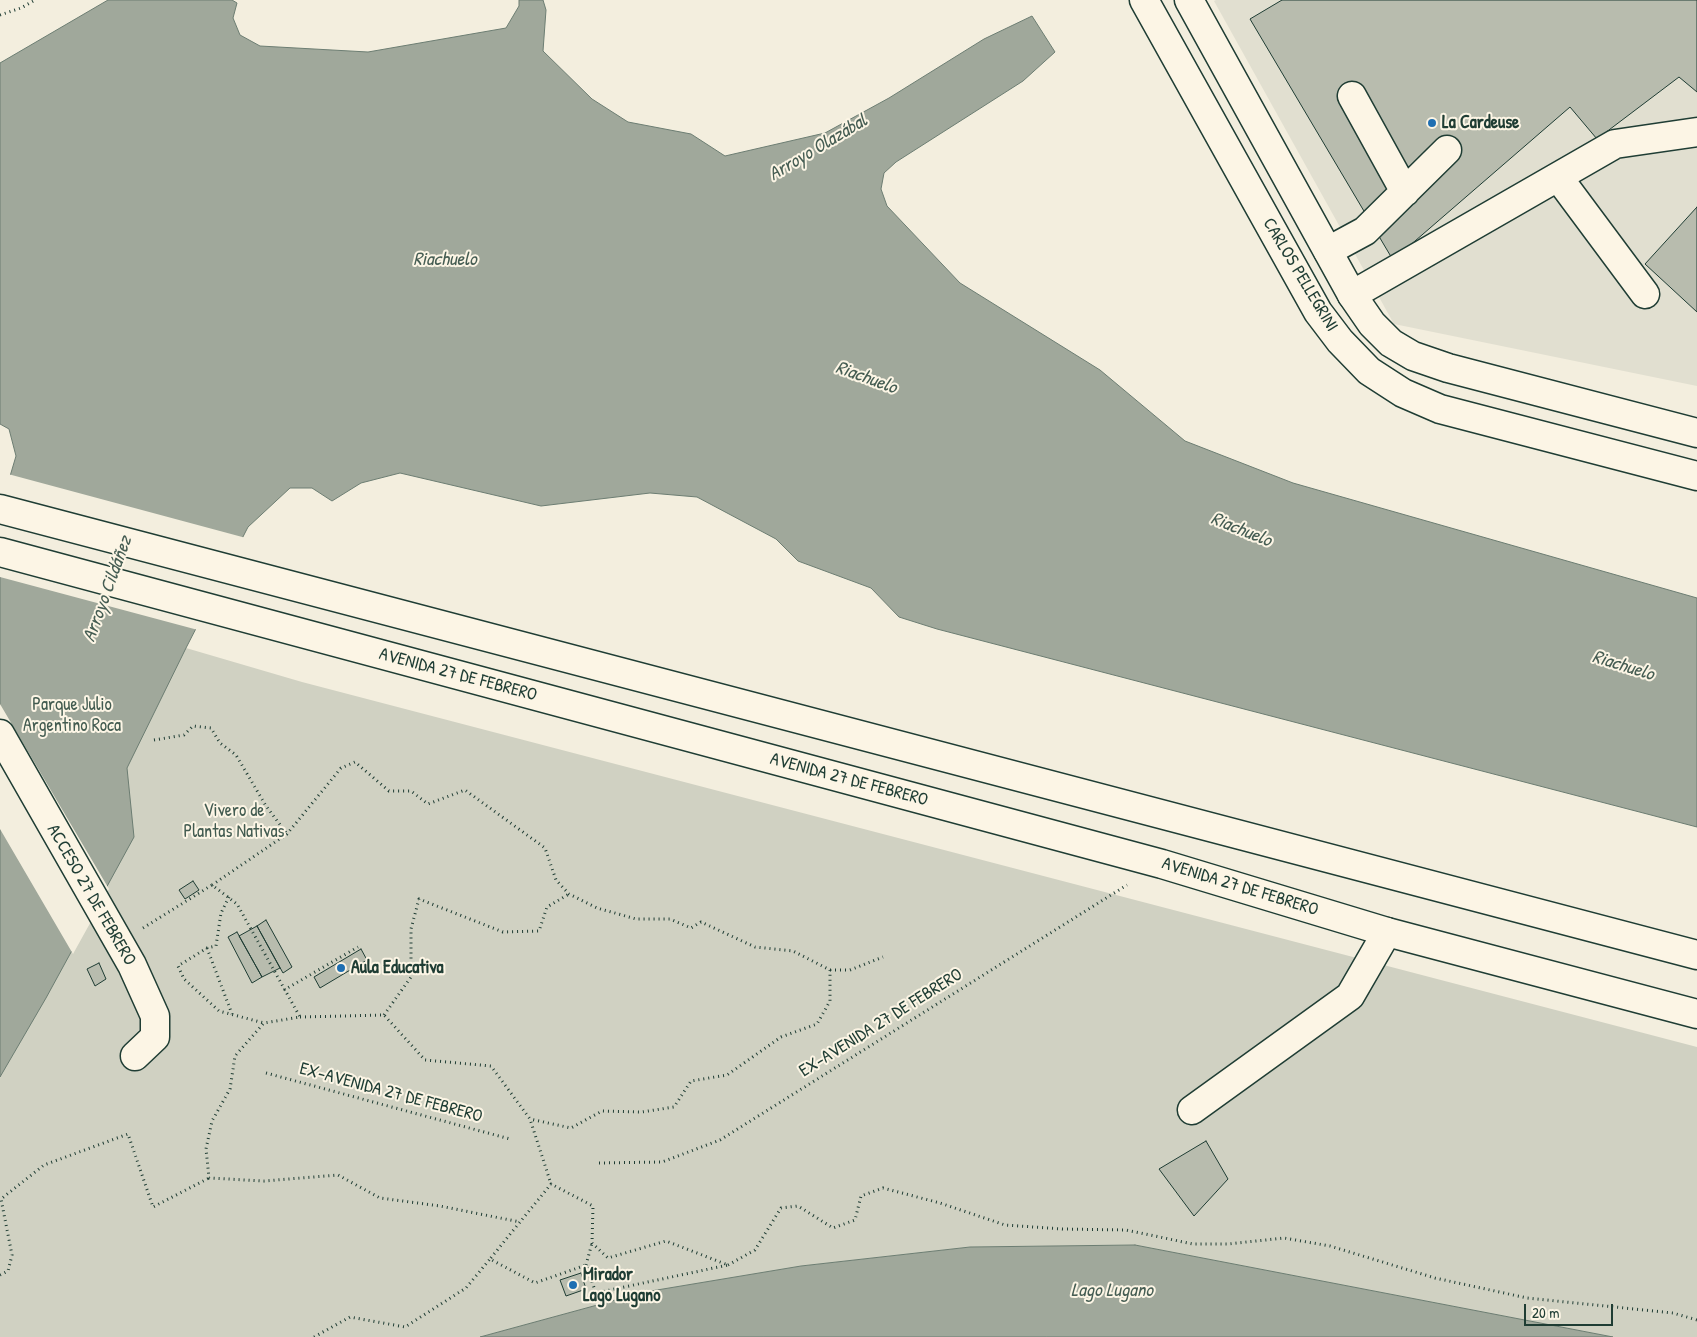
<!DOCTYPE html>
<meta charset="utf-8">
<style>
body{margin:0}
#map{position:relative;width:1697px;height:1337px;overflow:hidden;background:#f3eede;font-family:"Patrick Hand",sans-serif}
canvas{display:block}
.scale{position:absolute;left:1524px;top:1304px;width:89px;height:22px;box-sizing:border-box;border:2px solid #1f3d34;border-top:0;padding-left:6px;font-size:15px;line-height:18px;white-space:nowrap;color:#1f3d34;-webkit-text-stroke:4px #fcf5e5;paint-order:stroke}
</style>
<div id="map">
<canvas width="1697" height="1337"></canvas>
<div class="scale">20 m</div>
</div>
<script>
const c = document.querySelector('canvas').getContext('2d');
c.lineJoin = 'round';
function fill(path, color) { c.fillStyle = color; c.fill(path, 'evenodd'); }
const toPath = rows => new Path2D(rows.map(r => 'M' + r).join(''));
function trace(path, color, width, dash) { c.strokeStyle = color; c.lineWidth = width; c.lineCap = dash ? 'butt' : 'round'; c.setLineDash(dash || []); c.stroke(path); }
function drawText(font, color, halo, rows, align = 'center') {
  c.font = font + ' "Patrick Hand",sans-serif'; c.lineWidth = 4; c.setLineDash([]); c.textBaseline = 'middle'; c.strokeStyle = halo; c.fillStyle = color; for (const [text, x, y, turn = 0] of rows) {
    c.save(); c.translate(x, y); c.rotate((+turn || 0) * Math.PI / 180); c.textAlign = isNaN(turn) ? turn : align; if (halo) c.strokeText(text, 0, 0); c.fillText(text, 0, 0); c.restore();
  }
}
const built = toPath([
 [1216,0,1697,0,1697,386,1394,324,1214,1]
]);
const green = toPath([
 [0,641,186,648,302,682,1697,1047,1697,1337,1613,1337,1135,1245,970,1247,801,1266,645,1292,480,1337,0,1337]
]);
const water = toPath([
 [108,0,232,0,237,3,233,18,240,35,260,46,368,52,506,28,519,6,519,0,543,0,546,10,543,51,592,99,628,122,691,134,725,156,825,133,889,98,984,39,1032,16,1055,52,1023,81,896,162,884,173,881,189,887,206,960,283,1100,370,1185,441,1293,483,1697,598,1697,827,937,629,899,617,871,588,798,561,776,539,697,497,650,493,541,506,400,473,361,483,332,501,312,488,290,488,248,527,186,648,127,768,134,837,46,998,0,1077,0,510,16,456,9,429,0,424,0,63,108,0],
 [1135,1245,1613,1337,480,1337,645,1292,801,1266,970,1247,1135,1245]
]);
const pier = toPath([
 [8,474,246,538,198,630,0,577,0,501],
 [0,704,109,889,73,954,0,829]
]);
const building = toPath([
 [1282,0,1697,0,1697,92,1679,77,1597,139,1570,107,1393,260,1250,19,1282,0],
 [1697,207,1697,312,1645,264,1697,207],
 [193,881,199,890,185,899,179,890,193,881],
 [266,920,292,967,283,973,257,926,266,920],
 [257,926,280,968,262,977,239,936,257,926],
 [237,932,262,977,252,983,228,937,237,932],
 [361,949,367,960,320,988,314,977,361,949],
 [99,963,106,979,95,986,87,969,99,963],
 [1206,1141,1228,1179,1194,1216,1159,1169,1206,1141],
 [581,1273,586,1289,566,1296,560,1280,581,1273]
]);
const path = toPath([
 [0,15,21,8,35,0],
 [154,740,184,735,193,726,211,728,220,743,236,755,266,806,287,834],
 [212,885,287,834,341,768,355,762,389,791,411,791,428,804,465,790,545,848,556,880,569,894,597,908,636,919,670,919,691,928,701,922,755,947,793,951,830,970,830,1001,817,1024,781,1037,727,1075,691,1081,674,1107,642,1112,602,1111,571,1128,530,1119],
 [229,897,221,913,216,946,207,948,178,966,184,979,219,1011,264,1023],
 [143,928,212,885,237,904,300,1017,264,1023,235,1056,230,1089,212,1121,206,1149,209,1178,264,1181,338,1175,380,1198,440,1206,520,1222,490,1259,535,1283,586,1265,596,1293,728,1265,666,1241,608,1258,592,1243,593,1206,551,1184,520,1222],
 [207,948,232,1014],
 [830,970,850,970,883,957],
 [284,990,358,947],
 [384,1015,411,977,411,929,419,899,503,932,539,931,547,907,569,894],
 [300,1017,384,1015,425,1060,491,1066,530,1119,551,1184],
 [266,1073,510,1139],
 [599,1163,662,1162,720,1140,1127,885],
 [586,1265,592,1243],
 [728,1265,755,1250,781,1208,798,1206,833,1228,855,1220,861,1196,883,1188,940,1203,1005,1225,1062,1229,1126,1230,1193,1244,1228,1244,1284,1238,1330,1246,1435,1278,1527,1298,1673,1313,1697,1320],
 [0,1275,8,1271,12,1255,1,1199,44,1165,128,1134,153,1207,209,1178],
 [314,1337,350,1317,405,1327,466,1288,490,1259]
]);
const minor = toPath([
 [1352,96,1405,192],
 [1558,177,1645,294],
 [1328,251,1365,231,1447,150],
 [1352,295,1615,144,1697,132],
 [0,734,132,965,155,1016,155,1037,135,1056],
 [1192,1110,1350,996,1387,932]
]);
const major = toPath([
 [1144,0,1318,312,1340,341,1369,371,1403,393,1440,409,1697,476],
 [1189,0,1352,295,1372,324,1391,343,1413,356,1448,368,1697,433],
 [0,509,1697,955],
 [0,552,1162,864,1387,932,1697,1014]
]);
const markers = [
 [1432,123,5,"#1f6fb2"],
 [341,968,5,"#1f6fb2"],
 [573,1285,5,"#1f6fb2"]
];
const poiNames = [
 ["La Cardeuse",1442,123],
 ["Aula Educativa",351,968],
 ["Mirador",583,1275],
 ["Lago Lugano",583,1296]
];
const streetNames = [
 ["CARLOS PELLEGRINI",1300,275,59],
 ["AVENIDA 27 DE FEBRERO",458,675,15],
 ["AVENIDA 27 DE FEBRERO",849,780,15],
 ["AVENIDA 27 DE FEBRERO",1240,887,17],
 ["ACCESO 27 DE FEBRERO",91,895,60],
 ["EX-AVENIDA 27 DE FEBRERO",881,1023,-32],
 ["EX-AVENIDA 27 DE FEBRERO",391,1093,15]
];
const parkNames = [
 ["Parque Julio",72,705],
 ["Argentino Roca",72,726],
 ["Vivero de",234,811],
 ["Plantas Nativas",234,832]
];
const waterNames = [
 ["Arroyo Olazábal",818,148,-31],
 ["Riachuelo",445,260],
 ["Riachuelo",866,378,20],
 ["Riachuelo",1241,530,22],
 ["Arroyo Cildáñez",108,589,-70],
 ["Riachuelo",1623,666,17],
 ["Lago Lugano",1112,1291]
];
fill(built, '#e1dfd0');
fill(green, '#d0d1c2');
fill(water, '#a0a89b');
trace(water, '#6c7d72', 1);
fill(pier, '#f3eede');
fill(building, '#b8bcae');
trace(building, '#1f3d34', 1);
trace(minor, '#1f3d34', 31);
trace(major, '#1f3d34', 31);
trace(path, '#1f3d34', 3, [1, 4]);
trace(minor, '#fcf5e5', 28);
trace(major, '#fcf5e5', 28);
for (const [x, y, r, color] of markers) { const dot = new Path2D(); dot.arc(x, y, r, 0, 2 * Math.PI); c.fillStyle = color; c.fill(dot); trace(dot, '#fcf5e5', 2); }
drawText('bold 18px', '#1f3d34', '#fcf5e5', poiNames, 'left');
drawText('18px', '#1f3d34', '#fcf5e5', streetNames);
drawText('18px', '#425b50', '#fcf5e5', parkNames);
drawText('italic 19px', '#465d53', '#fcf5e5', waterNames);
</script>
